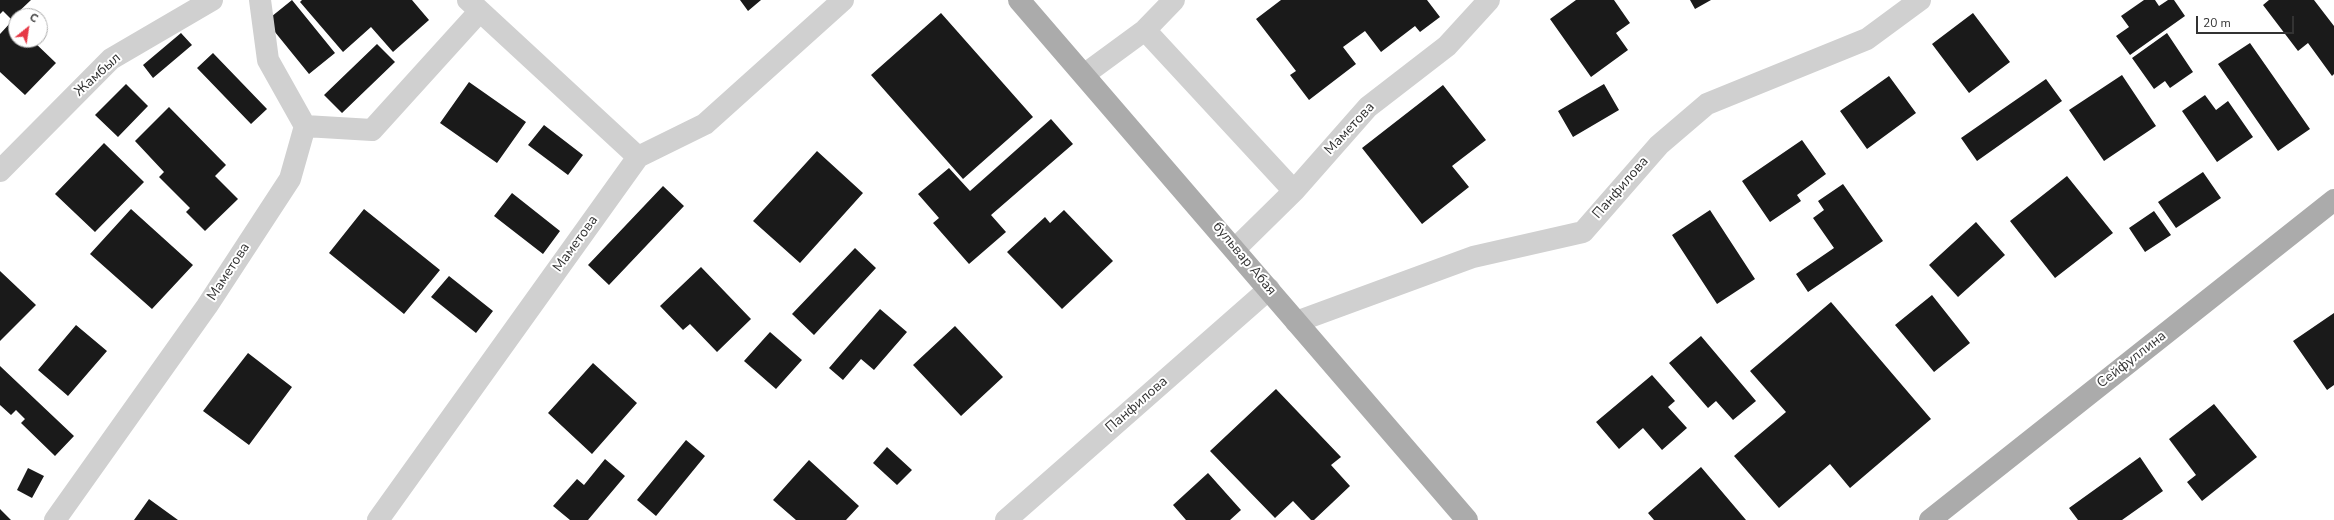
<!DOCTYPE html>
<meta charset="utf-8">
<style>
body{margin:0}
#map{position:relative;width:2334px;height:520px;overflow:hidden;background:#fff;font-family:"Nunito Sans",sans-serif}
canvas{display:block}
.north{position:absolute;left:8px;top:8px;width:40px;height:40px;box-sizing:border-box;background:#fff;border:1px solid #adadad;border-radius:50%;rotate:30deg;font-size:11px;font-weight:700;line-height:16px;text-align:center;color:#333}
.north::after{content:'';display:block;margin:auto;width:14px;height:18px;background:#e63946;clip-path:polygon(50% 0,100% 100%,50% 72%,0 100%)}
.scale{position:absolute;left:2196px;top:16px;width:98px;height:18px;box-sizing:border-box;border:2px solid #333;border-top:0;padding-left:5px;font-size:12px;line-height:14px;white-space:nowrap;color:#333;-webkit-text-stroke:3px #fff;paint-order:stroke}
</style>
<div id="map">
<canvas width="2334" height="520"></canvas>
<div class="north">С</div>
<div class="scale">20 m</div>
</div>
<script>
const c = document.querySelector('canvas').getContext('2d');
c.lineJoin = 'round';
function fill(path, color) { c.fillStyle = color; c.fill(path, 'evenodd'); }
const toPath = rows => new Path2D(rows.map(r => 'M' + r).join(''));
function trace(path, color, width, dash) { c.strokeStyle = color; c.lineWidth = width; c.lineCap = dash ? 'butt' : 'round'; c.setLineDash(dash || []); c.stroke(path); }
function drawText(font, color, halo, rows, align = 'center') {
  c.font = font + ' "Nunito Sans",sans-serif'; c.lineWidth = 4; c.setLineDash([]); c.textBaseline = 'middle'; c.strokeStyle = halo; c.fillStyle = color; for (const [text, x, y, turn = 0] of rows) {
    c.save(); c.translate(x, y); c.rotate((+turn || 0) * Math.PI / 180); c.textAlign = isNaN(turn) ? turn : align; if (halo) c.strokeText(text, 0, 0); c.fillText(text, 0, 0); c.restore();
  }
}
const building = toPath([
 [0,0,31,0,11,19,3,11,0,14],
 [292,0,335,53,309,74,266,21],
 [302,0,412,0,429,20,393,52,371,27,343,52,300,2],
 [740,0,761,0,748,11],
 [1281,0,1427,0,1440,17,1420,32,1415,26,1381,52,1365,31,1343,47,1356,64,1309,100,1290,75,1296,71,1256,19],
 [1576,0,1614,0,1630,23,1616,33,1628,50,1591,77,1550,19],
 [1690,0,1711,0,1695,9],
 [2144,0,2155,0,2159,6,2168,0,2174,0,2185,16,2130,55,2116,36,2129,27,2121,16],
 [2269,0,2314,0,2334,26,2334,74,2332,76,2308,43,2298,51,2263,5],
 [941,13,1033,117,963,179,871,75],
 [1973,13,2010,62,1969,93,1932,44],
 [12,21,16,25,16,40,32,40,56,63,25,95,0,72,0,34],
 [181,33,192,45,153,78,143,65],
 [2167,33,2193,72,2170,88,2165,81,2154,89,2132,58],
 [2250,43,2310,129,2278,151,2218,64],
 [377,44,395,62,342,113,324,95],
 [213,53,267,109,251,124,197,68],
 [2122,75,2156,126,2104,161,2069,110],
 [1889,76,1916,113,1867,149,1840,111],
 [2046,79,2062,101,1977,161,1961,138],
 [469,82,526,122,497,163,440,123],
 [126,84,148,106,118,137,95,115],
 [1604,84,1619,110,1573,137,1558,111],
 [1443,85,1486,140,1452,166,1469,187,1422,224,1362,148],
 [2205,95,2216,110,2228,101,2253,137,2217,162,2182,111],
 [169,107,226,165,215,176,238,199,205,231,186,212,190,208,159,177,164,172,135,141],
 [1051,119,1073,144,991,215,1006,232,969,264,933,223,939,218,918,194,949,168,970,191],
 [544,125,583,155,568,175,528,145],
 [1802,140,1826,174,1797,195,1801,201,1770,222,1742,181],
 [104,143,144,182,95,232,55,194],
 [817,151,863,193,800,263,753,221],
 [2203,172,2221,198,2176,228,2158,202],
 [2067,176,2113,233,2055,278,2010,221],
 [1843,184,1883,241,1808,292,1796,274,1834,248,1813,218,1824,210,1818,201],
 [663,186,684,206,609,285,588,265],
 [512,193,560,231,543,254,494,216],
 [131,209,193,265,152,309,90,254],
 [364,209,440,270,404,314,329,253],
 [1064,210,1113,261,1062,309,1007,252,1045,217,1050,223],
 [1710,210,1755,279,1717,304,1672,235],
 [2154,211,2171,235,2145,252,2129,228],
 [1976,222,2005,255,1958,297,1929,265],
 [855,248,876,268,814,335,792,314],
 [701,267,751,319,717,352,690,324,683,330,660,306],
 [0,271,36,305,0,341],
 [449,276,493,311,476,333,431,297],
 [1932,295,1970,343,1934,372,1895,325],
 [1831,302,1931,419,1850,488,1830,464,1779,508,1734,456,1786,412,1750,371],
 [880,309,907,332,874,370,861,359,843,380,829,368],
 [2334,313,2334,385,2327,390,2293,341],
 [76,325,107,351,68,396,38,370],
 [955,326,1003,377,961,416,913,365],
 [770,332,802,360,776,389,744,361],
 [1701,336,1756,401,1733,420,1716,401,1708,408,1669,363],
 [248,353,292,387,249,445,203,411],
 [593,363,637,403,592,454,548,413],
 [0,366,74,436,55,456,21,423,25,419,16,410,11,415,0,405],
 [1652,375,1675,401,1668,407,1687,428,1662,450,1643,428,1619,449,1596,422],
 [1276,389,1341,457,1331,465,1350,486,1314,520,1311,520,1293,501,1275,518,1210,451],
 [2214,404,2257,457,2202,501,2187,482,2196,475,2169,439],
 [686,440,705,456,656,516,637,500],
 [887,447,912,470,897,485,873,463],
 [2140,457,2163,491,2122,520,2078,520,2069,508],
 [605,459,625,476,588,520,570,520,553,506,577,479,584,485],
 [809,460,859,506,846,520,796,520,773,500],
 [1701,467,1746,520,1654,520,1648,513],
 [28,468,44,476,32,498,17,490],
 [1208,473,1241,510,1230,520,1186,520,1173,505],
 [149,499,178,520,134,520],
 [0,509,11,520,0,520]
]);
const minor = toPath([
 [1145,30,1294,191],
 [1085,74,1145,30,1174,0],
 [305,126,372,130,479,12],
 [638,157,705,124,843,0],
 [0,171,111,59,212,0],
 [1235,249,1294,191,1368,107,1447,46,1489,0],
 [1296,322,1473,257,1583,232,1659,145,1707,104,1867,39,1920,0],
 [55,520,207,306,290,179,305,126,268,60,260,0],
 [378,520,638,157,468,0],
 [1006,520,1269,289]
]);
const major = toPath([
 [1019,0,1467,520],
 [1930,520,2334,200]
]);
const streetNames = [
 ["Жамбыл",98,75,-42],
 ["Маметова",1350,129,-47],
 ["Панфилова",1621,188,-49],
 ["Маметова",576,244,-54],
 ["бульвар Абая",1244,259,50],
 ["Маметова",229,272,-57],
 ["Сейфуллина",2132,360,-38],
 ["Панфилова",1137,405,-41]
];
fill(building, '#1a1a1a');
trace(minor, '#d0d0d0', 22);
trace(major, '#ababab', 22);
drawText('14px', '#333', '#fff', streetNames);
</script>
